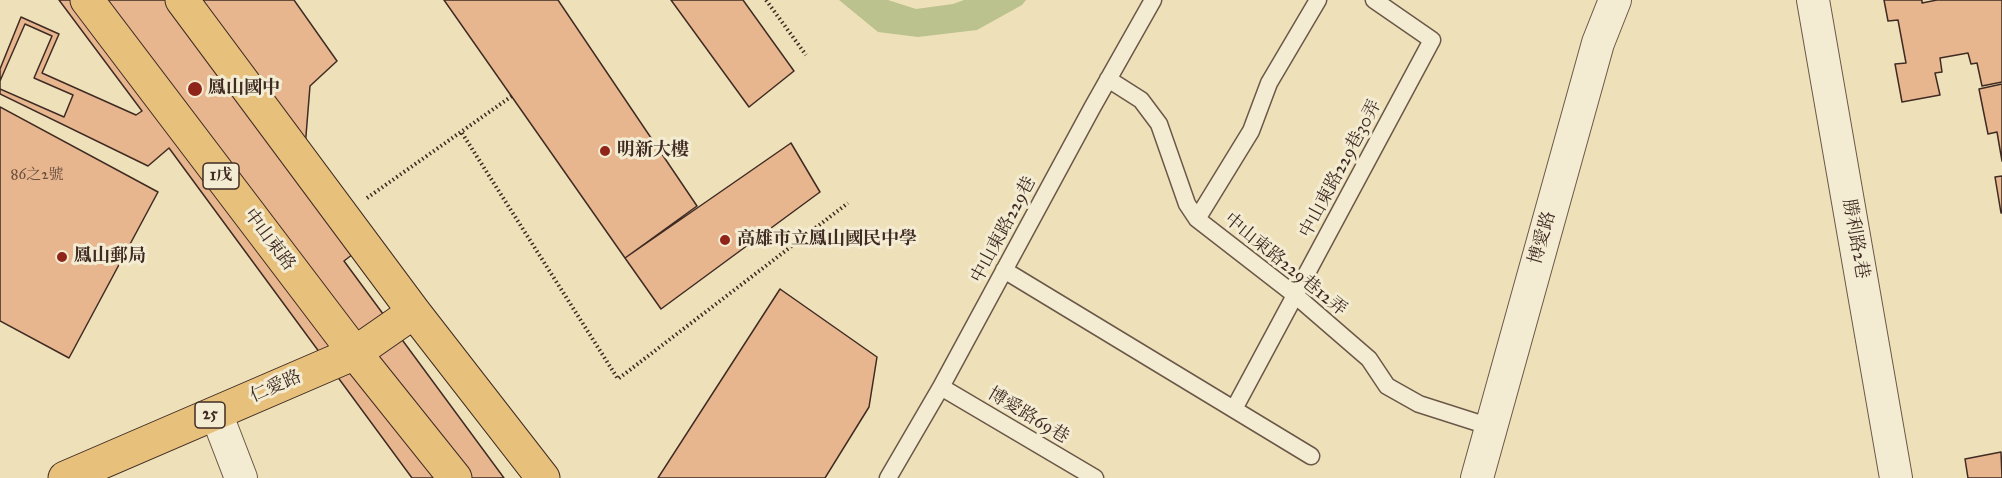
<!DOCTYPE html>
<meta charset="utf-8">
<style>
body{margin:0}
canvas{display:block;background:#eee1b9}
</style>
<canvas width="2002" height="478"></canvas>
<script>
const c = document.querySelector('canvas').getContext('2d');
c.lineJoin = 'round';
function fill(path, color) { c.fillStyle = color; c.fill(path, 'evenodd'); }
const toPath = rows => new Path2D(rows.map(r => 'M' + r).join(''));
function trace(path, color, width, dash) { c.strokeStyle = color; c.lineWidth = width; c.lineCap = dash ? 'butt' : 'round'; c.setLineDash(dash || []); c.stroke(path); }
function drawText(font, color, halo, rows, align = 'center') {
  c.font = font + ' "IM FELL Great Primer","Noto Serif TC",serif'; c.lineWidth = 6; c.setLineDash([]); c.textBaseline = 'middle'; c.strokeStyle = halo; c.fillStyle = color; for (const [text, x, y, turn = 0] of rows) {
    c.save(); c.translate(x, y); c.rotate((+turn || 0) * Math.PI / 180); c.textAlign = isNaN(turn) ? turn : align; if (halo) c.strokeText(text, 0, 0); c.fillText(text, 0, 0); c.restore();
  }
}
const green = toPath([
 [839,0,888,0,916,9,953,4,964,0,1026,0,1022,5,977,30,918,37,878,32]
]);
const building = toPath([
 [59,0,294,0,337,61,310,86,305,148,371,240,344,261,504,478,412,478,169,148,148,166,0,94,0,69,21,17,59,34,42,73,136,115,142,111,59,0],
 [444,0,558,0,697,206,625,258,444,0],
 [671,0,743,0,794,71,749,107,671,0],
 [1884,0,1922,0,1922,3,1937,0,2002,0,2002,82,1982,86,1977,63,1971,64,1968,53,1940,58,1942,72,1935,73,1940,95,1902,102,1895,64,1906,63,1898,20,1888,21,1884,0],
 [25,24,52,36,34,78,73,95,64,117,0,89,0,81,25,24],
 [2002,84,2002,161,1997,132,1988,134,1979,89,2002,84],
 [0,107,158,192,69,358,0,321,0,107],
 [791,143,820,192,661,309,625,258,791,143],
 [2002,176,2002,213,2001,213,1995,177,2002,176],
 [780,289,877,357,869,407,825,478,658,478,780,289],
 [2001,452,2002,478,1968,478,1965,459,2001,452]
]);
const path = toPath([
 [766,0,806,55],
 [462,133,618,379,848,203],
 [367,198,512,96]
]);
const service = toPath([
 [1108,79,1141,100,1159,124,1187,204,1197,219,1295,295,1369,359,1387,386,1419,404,1491,427],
 [1197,219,1251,131,1269,83,1318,0],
 [1004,270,1311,456],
 [941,387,1095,478],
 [1234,409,1432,40,1374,0],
 [888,478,941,387,1092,108,1153,0]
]);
const minor = toPath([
 [1813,0,1896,478],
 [216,413,241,478],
 [1477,478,1598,43,1615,0]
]);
const primary = toPath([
 [87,0,355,353,455,478],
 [182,0,414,312,543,478],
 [65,478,355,353,414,312]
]);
const markers = [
 [195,89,8,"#8f2418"],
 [605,151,6,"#8f2418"],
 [725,240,6,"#8f2418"],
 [62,257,6,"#8f2418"]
];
const numberNames = [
 ["86之2號",37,175]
];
const shields = [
 [221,176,36],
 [210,415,30]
];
const shieldNames = [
 ["1戊",221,176],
 ["25",210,415]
];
const poiNames = [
 ["鳳山國中",208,89],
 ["明新大樓",617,151],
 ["高雄市立鳳山國民中學",737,240],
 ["鳳山郵局",74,257]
];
const streetNames = [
 ["中山東路229巷30弄",1341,169,-62],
 ["中山東路229巷",1004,230,-62],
 ["博愛路",1543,238,-74],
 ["勝利路2巷",1855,239,80],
 ["中山東路",269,240,53],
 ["中山東路229巷12弄",1285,265,39],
 ["仁愛路",276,387,-24],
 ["博愛路69巷",1028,416,31]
];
fill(green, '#bbc28e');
fill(building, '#e7b58e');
trace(building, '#3f2b23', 1.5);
trace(service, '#6b5848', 19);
trace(minor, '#6b5848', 34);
trace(primary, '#3f2b23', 35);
trace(path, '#3f2b23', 4, [1.5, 3]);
trace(service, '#f4ecd2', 16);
trace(minor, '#f4ecd2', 32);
trace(primary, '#e7c07c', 33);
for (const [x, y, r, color] of markers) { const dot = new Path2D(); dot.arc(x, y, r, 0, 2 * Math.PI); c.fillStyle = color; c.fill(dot); trace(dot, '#f4ecd2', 2); }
drawText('15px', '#694e3e', null, numberNames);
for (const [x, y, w] of shields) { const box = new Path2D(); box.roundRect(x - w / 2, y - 13, w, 26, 4.5); c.fillStyle = '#f4ecd2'; c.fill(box); trace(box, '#3f2b23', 1.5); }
drawText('bold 16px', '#3f2b23', null, shieldNames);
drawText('bold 18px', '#3f2b23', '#f4ecd2', poiNames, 'left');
drawText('18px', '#3f2b23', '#f4ecd2', streetNames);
</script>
